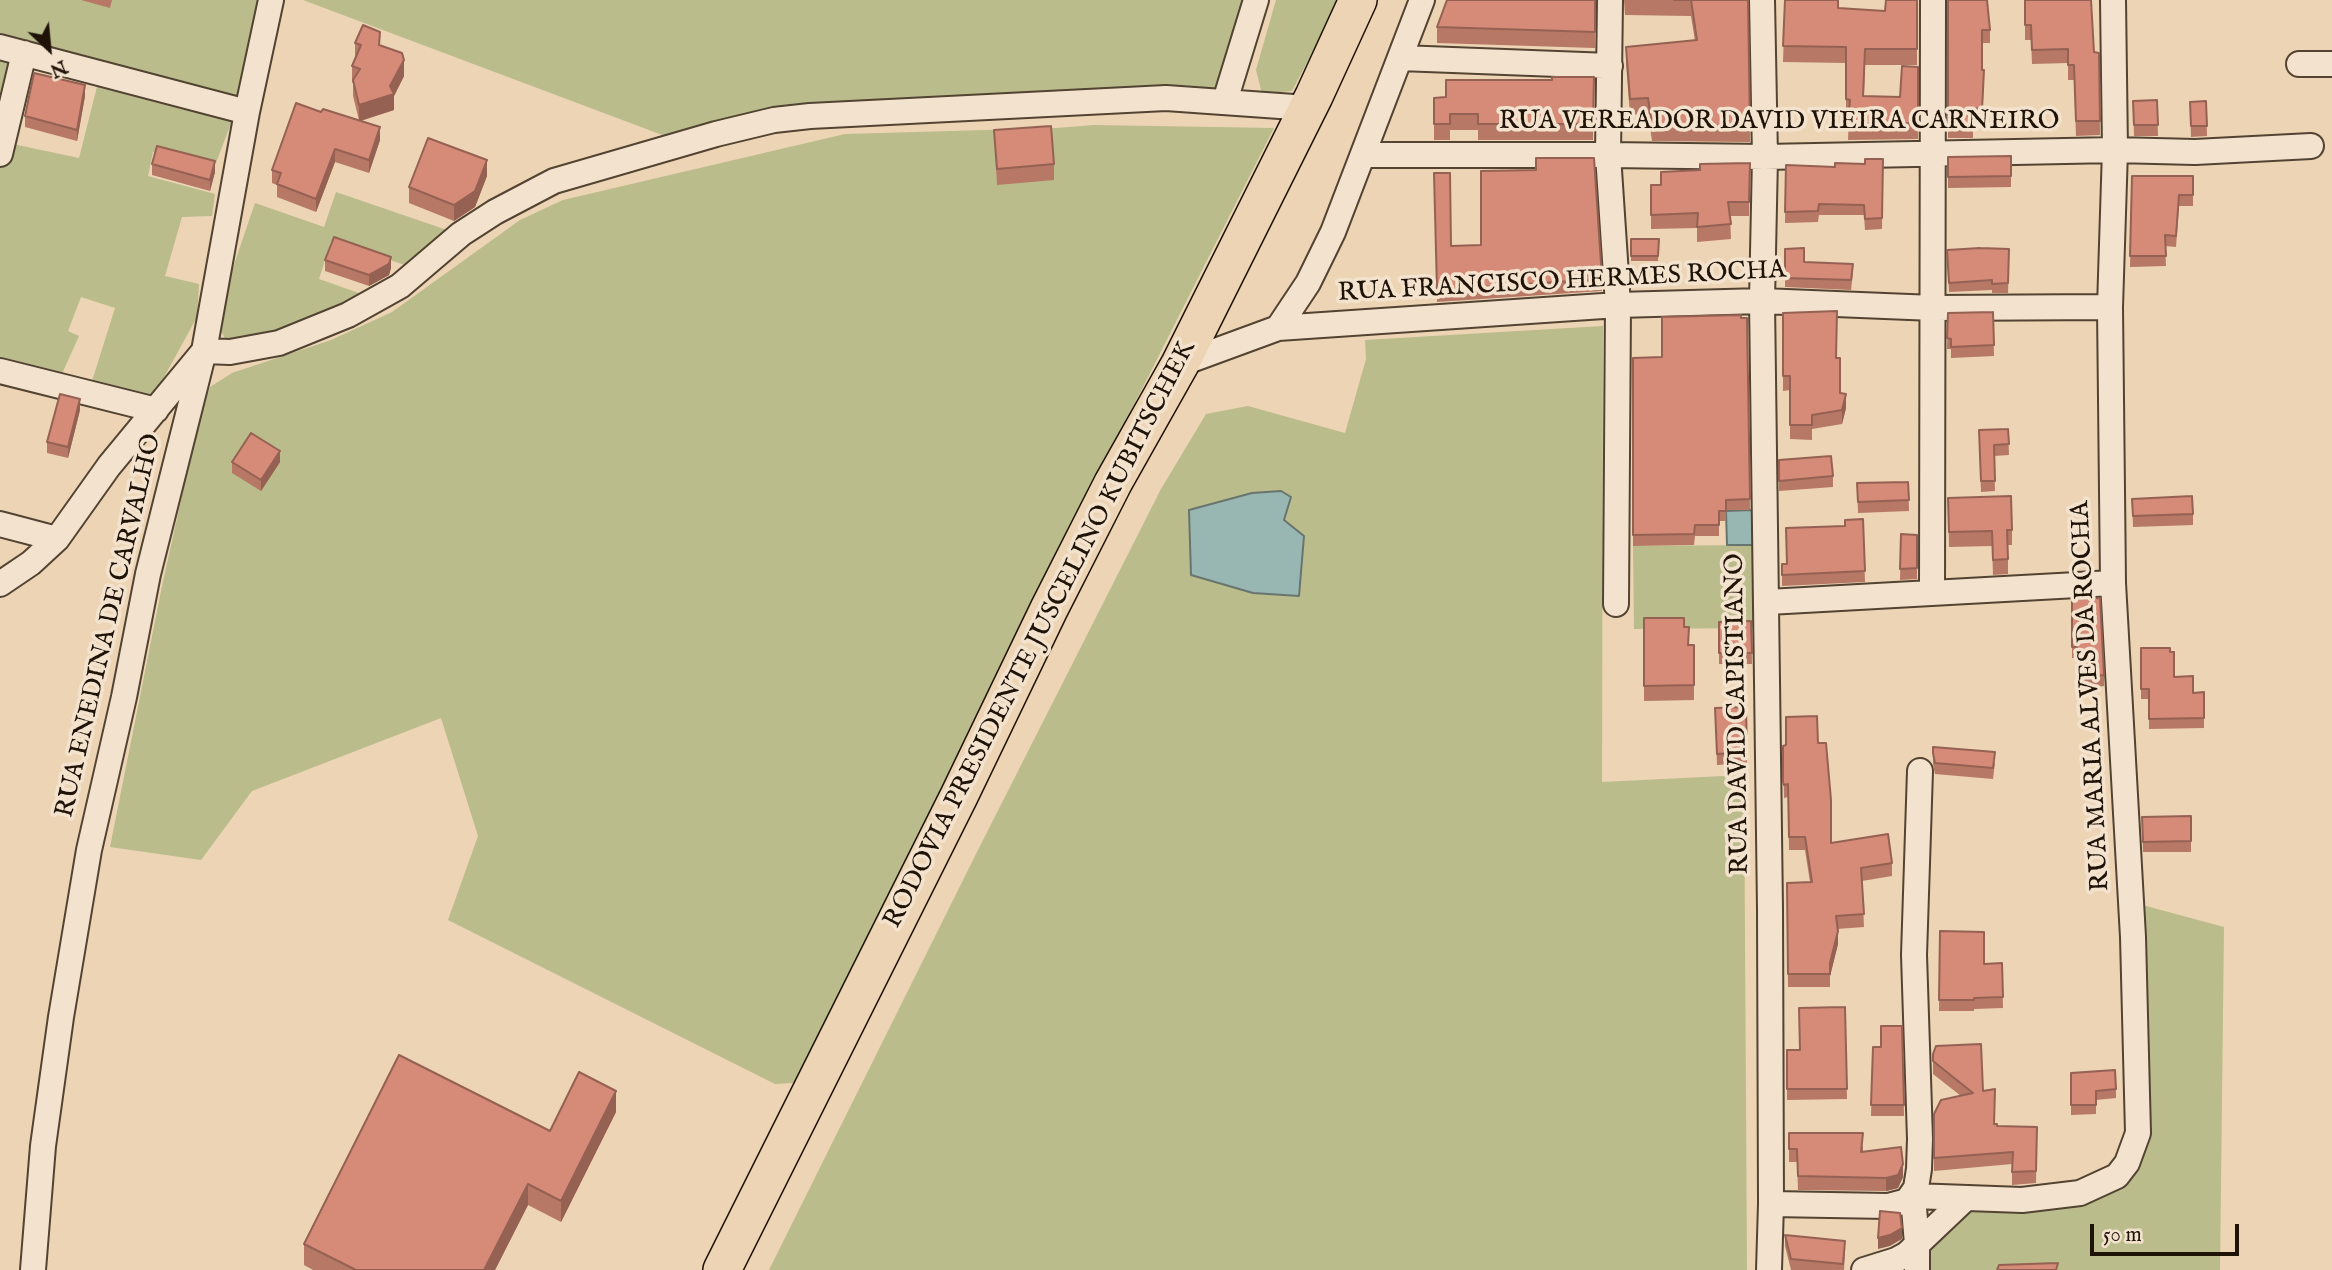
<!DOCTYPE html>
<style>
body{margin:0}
#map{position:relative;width:2332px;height:1270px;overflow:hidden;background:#ecd4b4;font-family:"IM FELL English",serif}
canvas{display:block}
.north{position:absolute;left:14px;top:14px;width:70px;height:70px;-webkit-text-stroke:5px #f3e3ce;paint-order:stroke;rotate:154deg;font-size:19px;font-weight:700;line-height:28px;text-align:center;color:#1f1307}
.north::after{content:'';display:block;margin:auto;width:24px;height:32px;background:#1f1307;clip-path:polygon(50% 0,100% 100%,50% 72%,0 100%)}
.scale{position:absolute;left:2090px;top:1224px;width:149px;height:32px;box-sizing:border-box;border:4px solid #1f1307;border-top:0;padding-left:9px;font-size:21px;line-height:24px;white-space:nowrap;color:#1f1307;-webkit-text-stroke:5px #f3e3ce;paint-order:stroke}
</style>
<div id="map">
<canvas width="2332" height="1270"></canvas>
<div class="north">N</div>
<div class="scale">50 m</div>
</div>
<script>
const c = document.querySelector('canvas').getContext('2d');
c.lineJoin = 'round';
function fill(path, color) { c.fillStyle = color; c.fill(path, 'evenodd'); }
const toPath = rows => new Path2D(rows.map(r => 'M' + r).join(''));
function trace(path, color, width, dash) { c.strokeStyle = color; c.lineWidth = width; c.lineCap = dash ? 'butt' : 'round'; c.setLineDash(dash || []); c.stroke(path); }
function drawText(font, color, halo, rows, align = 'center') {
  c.font = font + ' "IM FELL English",serif'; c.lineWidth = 7; c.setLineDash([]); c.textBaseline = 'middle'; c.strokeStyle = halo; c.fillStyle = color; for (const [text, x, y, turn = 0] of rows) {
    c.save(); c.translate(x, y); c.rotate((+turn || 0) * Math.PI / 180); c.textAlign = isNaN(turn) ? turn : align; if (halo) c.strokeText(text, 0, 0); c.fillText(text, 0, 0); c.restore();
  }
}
const green = toPath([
 [0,0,271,0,247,112,0,43],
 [303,0,1243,0,1214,93,673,139],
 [1276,0,1340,0,1292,91,1262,94,1256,70],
 [0,53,29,61,8,143,79,158,100,75,236,110,216,163,153,152,148,176,215,194,212,216,182,217,165,276,199,284,197,317,151,401,92,381,115,308,81,297,68,331,79,336,61,376,0,358],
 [1094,125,1274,128,1108,456,807,1072,793,1083,775,1084,448,920,478,836,441,718,252,791,201,860,110,847,162,586,201,410,210,387,232,373,331,340,392,312,520,220,563,200,845,134,1056,128],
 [336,192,450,231,408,266,331,241,319,279,370,297,232,346,228,344,215,320,255,203,324,227],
 [1603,326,1602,782,1744,775,1747,1270,769,1270,978,850,1161,489,1206,414,1248,406,1345,433,1366,359,1365,340],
 [1754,545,1754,628,1634,629,1633,546],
 [2135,903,2224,927,2220,1270,1925,1270,1928,1244,1969,1205,2127,1174]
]);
const water = toPath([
 [1281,491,1291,497,1284,520,1304,536,1299,596,1253,593,1191,575,1189,510,1252,493,1281,491],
 [1753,510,1754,545,1727,545,1726,511,1753,510]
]);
const minor = toPath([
 [1610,0,1608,155,1618,305,1616,604],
 [1762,0,1765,157,1762,301,1770,909,1771,1204,1769,1270],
 [0,47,247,112],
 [1400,58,1610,66],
 [2299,64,2332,64],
 [1225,101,1256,0],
 [0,154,24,53],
 [1364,155,1608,155,1765,157,2115,150,2195,152,2311,146],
 [1278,328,1618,305,1762,301,1934,308,2110,307],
 [1180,364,1278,328,1308,283,1333,232,1422,0],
 [0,371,156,410],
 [0,524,57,539],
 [0,584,31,563,57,539,109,466,204,351,230,352,279,343,348,315,400,286,461,234,495,212,554,181,716,134,774,120,810,116,1166,98,1308,108],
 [1932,593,1933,0],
 [1768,602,2113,583],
 [1771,1204,1888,1206,1907,1201,1916,1188,1919,1169,1920,1139,1914,955,1920,771],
 [33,1270,43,1146,61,1017,89,850,124,697,148,574,204,351,247,112,271,0],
 [1864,1270,1896,1260,1907,1254,1966,1198],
 [1917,1270,1917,1244,1913,1196,2022,1200,2080,1193,2117,1176,2127,1163,2138,1133,2133,937,2113,583,2110,307,2115,150,2113,0]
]);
const highway = toPath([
 [722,1270,959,796,1049,609,1113,483,1180,364,1314,96,1358,0]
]);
const wall = toPath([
 [81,0,112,0,110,8],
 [1595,0,1595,48,1437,43,1437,27],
 [1624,0,1748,0,1750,142,1652,141,1648,114,1630,115,1626,63,1626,47,1695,41,1691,16,1625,15],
 [1785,0,1838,8,1885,11,1917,0,1917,65,1865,65,1864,96,1900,97,1918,67,1918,139,1848,140,1849,115,1846,115,1846,63,1783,62],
 [1947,0,1987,0,1990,30,1990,43,1982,43,1982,70,1984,83,1982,122,1973,121,1973,138,1948,138,1948,15],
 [2025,0,2094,52,2099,53,2100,135,2076,136,2074,80,2068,80,2068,63,2032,64,2031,40,2025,40],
 [355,43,380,45,404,76,394,96,394,110,361,121,380,140,369,173,335,162,316,212,277,197,277,185,272,183,272,170,321,112,359,120,353,96,353,83,352,82,352,66,355,59],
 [1594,77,1593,140,1478,140,1478,130,1450,130,1450,140,1434,140,1434,98,1446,97,1552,80],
 [85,96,77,141,25,127,25,116],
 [2157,100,2158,136,2134,136,2133,101],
 [2206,101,2207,136,2191,137,2190,102],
 [994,130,1054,164,1054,180,997,185],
 [2011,156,2011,187,1948,188,1948,157],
 [1883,159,1882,229,1865,230,1864,215,1819,215,1818,222,1785,223,1786,165,1835,167,1865,164],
 [1750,163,1749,216,1730,216,1731,239,1697,242,1697,228,1651,229,1651,185,1661,185,1700,170],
 [152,164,215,172,210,191,152,175],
 [1434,173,1451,246,1602,279,1602,291,1437,302],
 [487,176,475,207,454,221,409,203,409,187],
 [2132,176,2193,176,2193,206,2179,206,2176,247,2165,246,2166,266,2130,267],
 [1631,239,1659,239,1658,261,1631,261],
 [1785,249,1804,262,1853,273,1851,290,1785,287],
 [1947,250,2009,259,2008,293,1992,293,1992,290,1949,292],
 [325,260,391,268,389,275,369,286,325,271],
 [1993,312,1994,356,1951,358,1951,349,1947,349,1948,313],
 [1783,313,1836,358,1840,393,1846,408,1842,424,1812,429,1812,440,1790,439,1790,390,1783,391],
 [1741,318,1747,318,1750,510,1726,510,1726,521,1719,521,1719,536,1695,536,1694,545,1633,546,1633,358,1662,357],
 [80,410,68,458,47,453,47,442],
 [2008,429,2009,455,1994,456,1995,491,1981,492,1979,440],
 [1779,460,1833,476,1833,487,1779,491],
 [232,462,280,462,261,491,232,473],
 [1908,482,1909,511,1858,513,1857,483],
 [1948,498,2012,530,2012,545,2008,545,2008,574,1993,575,1992,546,1949,547],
 [2132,499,2193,514,2193,525,2133,527],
 [1863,519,1865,582,1782,586,1782,564,1787,564,1845,526],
 [1901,534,1917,535,1917,579,1900,580],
 [2072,599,2104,675,2104,686,2080,689,2077,658,2072,658],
 [1644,618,1684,627,1689,645,1694,645,1694,700,1644,701],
 [1751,621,1752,664,1719,664,1719,622],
 [2141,648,2170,652,2174,677,2193,693,2204,692,2204,728,2149,729,2149,699,2141,699],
 [1746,707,1747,763,1717,765,1715,708],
 [1818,743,1831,843,1892,863,1892,876,1862,881,1864,927,1837,929,1838,944,1830,976,1830,987,1788,987,1787,883,1810,882,1805,850,1789,850,1788,797,1784,798,1783,746],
 [1933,753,1995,763,1993,779,1935,774,1933,764],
 [2191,816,2191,852,2143,852,2142,817],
 [1940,931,1984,964,2002,963,2003,1008,1974,1009,1974,1011,1939,1011],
 [1845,1007,1847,1099,1787,1100,1787,1050,1800,1050],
 [1902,1026,1904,1116,1871,1116,1873,1047,1881,1047],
 [1933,1054,1983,1091,1994,1124,1997,1126,2037,1127,2036,1183,2012,1185,2012,1164,1934,1171,1934,1114,1961,1096,1933,1074],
 [2071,1073,2116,1089,2116,1098,2096,1100,2096,1114,2071,1115],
 [616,1112,561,1222,528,1205,495,1270,313,1270,304,1265,304,1244,550,1131],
 [1789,1133,1863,1146,1863,1152,1903,1177,1898,1188,1886,1191,1798,1190,1797,1162,1789,1162],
 [1785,1235,1845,1252,1844,1270,1791,1270,1785,1246]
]);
const shadedWall = toPath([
 [404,60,404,76,394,96,394,110,359,121,359,105,390,86],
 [85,85,85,96,77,141,77,130],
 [380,127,380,140,369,173,369,160],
 [335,149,335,162,316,212,316,199],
 [487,160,487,176,475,207,454,221,454,205],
 [215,161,215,172,210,191,210,180],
 [391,257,391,268,389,275,369,286,369,275],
 [1846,394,1846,408,1842,424,1842,410],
 [80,399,80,410,68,458,68,447],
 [280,451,280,462,261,491,261,480],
 [1838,931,1838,944,1830,976,1830,963],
 [616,1091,616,1112,561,1222,561,1201],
 [1903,1164,1903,1177,1898,1188,1886,1191,1886,1178],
 [528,1184,528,1205,495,1270,484,1270],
 [1902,1228,1902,1239,1890,1246,1878,1249,1878,1238]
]);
const building = toPath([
 [1447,0,1595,0,1595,32,1437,27,1447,0],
 [1674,0,1748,0,1750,126,1652,125,1648,98,1630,99,1626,47,1697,40,1691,0,1674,0],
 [1785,0,1838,0,1838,8,1885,11,1886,0,1917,0,1917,49,1865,49,1863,96,1900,97,1902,66,1918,67,1918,123,1848,124,1850,100,1846,99,1846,47,1783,46,1785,0],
 [1948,0,1987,0,1990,30,1982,30,1982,70,1984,70,1982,109,1972,108,1973,125,1948,126,1948,0],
 [2025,0,2091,0,2094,52,2099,53,2100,121,2076,121,2074,65,2068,65,2068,49,2032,50,2031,25,2025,25,2025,0],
 [363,25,380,32,379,45,402,53,404,60,390,86,394,94,359,105,353,80,360,69,352,66,361,45,355,43,363,25],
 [34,73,85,85,77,130,25,116,34,73],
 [1552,77,1594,77,1593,124,1478,124,1478,114,1450,114,1450,124,1434,124,1434,98,1446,97,1446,80,1552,80,1552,77],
 [2157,100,2158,125,2134,125,2133,101,2157,100],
 [2206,101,2207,126,2191,126,2190,102,2206,101],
 [296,103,321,112,323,109,380,127,369,160,335,149,316,199,277,184,281,173,272,170,296,103],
 [1051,126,1054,164,997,169,994,130,1051,126],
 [428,138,487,160,475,191,454,205,409,187,428,138],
 [157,146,215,161,210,180,152,164,157,146],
 [2011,156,2011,176,1948,177,1948,157,2011,156],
 [1536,158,1594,158,1602,279,1437,290,1434,173,1450,173,1451,246,1481,245,1481,171,1536,170,1536,158],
 [1865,159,1883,159,1882,218,1865,219,1864,205,1819,204,1818,211,1785,212,1786,165,1835,167,1835,163,1865,164,1865,159],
 [1750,163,1749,202,1728,202,1731,224,1697,227,1698,213,1651,215,1651,185,1661,185,1661,172,1700,170,1700,164,1750,163],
 [2132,176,2193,176,2193,195,2179,195,2176,236,2165,235,2166,256,2130,256,2132,176],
 [334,237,391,257,389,264,369,275,325,260,334,237],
 [1631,239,1659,239,1658,256,1631,256,1631,239],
 [1804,248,1804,262,1853,264,1851,280,1785,278,1785,249,1804,248],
 [1980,248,2009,249,2008,283,1992,284,1992,280,1949,283,1947,250,1980,248],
 [1837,311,1836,358,1840,358,1840,393,1846,394,1842,410,1812,415,1812,425,1790,425,1790,376,1783,376,1783,313,1837,311],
 [1993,312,1994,345,1951,347,1951,339,1947,338,1948,313,1993,312],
 [1741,315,1741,318,1747,318,1750,499,1726,500,1726,511,1719,511,1719,525,1695,525,1694,534,1633,535,1633,358,1662,357,1662,317,1741,315],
 [60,394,80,399,68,447,47,442,60,394],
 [2008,429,2009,444,1994,445,1995,481,1981,481,1979,430,2008,429],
 [251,433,280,451,261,480,232,462,251,433],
 [1831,456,1833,476,1779,481,1779,460,1831,456],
 [1908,482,1909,500,1858,502,1857,483,1908,482],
 [2011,496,2012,530,2007,530,2008,559,1993,560,1992,531,1949,532,1948,498,2011,496],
 [2192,496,2193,514,2133,516,2132,499,2192,496],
 [1863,519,1865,571,1782,575,1782,564,1787,564,1786,528,1845,526,1845,520,1863,519],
 [1901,534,1917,535,1917,568,1900,569,1901,534],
 [2100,598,2104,675,2080,678,2077,647,2072,647,2072,599,2100,598],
 [1644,618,1684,618,1684,627,1689,627,1688,645,1694,645,1694,685,1644,686,1644,618],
 [1751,621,1752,653,1719,653,1719,622,1751,621],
 [2141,648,2170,648,2170,652,2174,652,2174,677,2193,676,2193,693,2204,692,2204,718,2149,719,2149,689,2141,689,2141,648],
 [1746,707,1747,752,1717,754,1715,708,1746,707],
 [1817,716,1818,743,1826,743,1831,800,1831,843,1888,834,1892,863,1861,868,1864,914,1836,916,1838,931,1830,963,1830,974,1788,974,1787,883,1812,882,1805,837,1789,837,1788,784,1784,785,1783,782,1783,746,1786,745,1786,717,1817,716],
 [1933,747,1995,752,1993,768,1935,763,1933,753,1933,747],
 [2191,816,2191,841,2143,842,2142,817,2191,816],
 [1940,931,1984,932,1984,964,2002,963,2003,997,1974,998,1974,1000,1939,1000,1940,931],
 [1845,1007,1847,1089,1787,1089,1787,1050,1800,1050,1799,1008,1845,1007],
 [1881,1026,1902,1026,1904,1105,1871,1105,1873,1047,1881,1047,1881,1026],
 [1981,1044,1983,1091,1995,1089,1994,1124,1997,1124,1997,1126,2037,1127,2036,1171,2012,1172,2013,1152,1934,1158,1934,1114,1941,1100,1973,1093,1933,1061,1933,1054,1936,1046,1981,1044],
 [399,1055,550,1131,579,1072,616,1091,561,1201,528,1184,484,1270,356,1270,304,1244,399,1055],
 [2115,1070,2116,1089,2096,1091,2096,1105,2071,1105,2071,1073,2115,1070],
 [1789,1133,1863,1133,1861,1152,1901,1147,1903,1164,1898,1175,1886,1178,1798,1176,1797,1149,1789,1149,1789,1133],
 [1880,1211,1900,1213,1902,1228,1890,1235,1878,1238,1880,1211],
 [1785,1235,1845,1241,1843,1264,1791,1259,1785,1235],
 [2058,1263,2056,1270,1997,1270,1999,1265,2058,1263]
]);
const streetNames = [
 ["RUA VEREADOR DAVID VIEIRA CARNEIRO",1779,123],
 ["RUA FRANCISCO HERMES ROCHA",1562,283,-3],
 ["RUA ENEDINA DE CARVALHO",110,626,-77],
 ["RODOVIA PRESIDENTE JUSCELINO KUBITSCHEK",1041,635,-63],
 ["RUA MARIA ALVES DA ROCHA",2092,696,-93],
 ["RUA DAVID CAPISTIANO",1739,714,-91]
];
fill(green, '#babc8b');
fill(water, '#99b7b2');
trace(water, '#68756e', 2);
trace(minor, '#524332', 28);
trace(highway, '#1f1307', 40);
trace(minor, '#f3e3ce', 24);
trace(highway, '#ecd4b4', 37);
fill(wall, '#b77866');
fill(shadedWall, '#956153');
fill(building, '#d58b77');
trace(building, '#956153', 2);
drawText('26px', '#1f1307', '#f3e3ce', streetNames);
</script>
